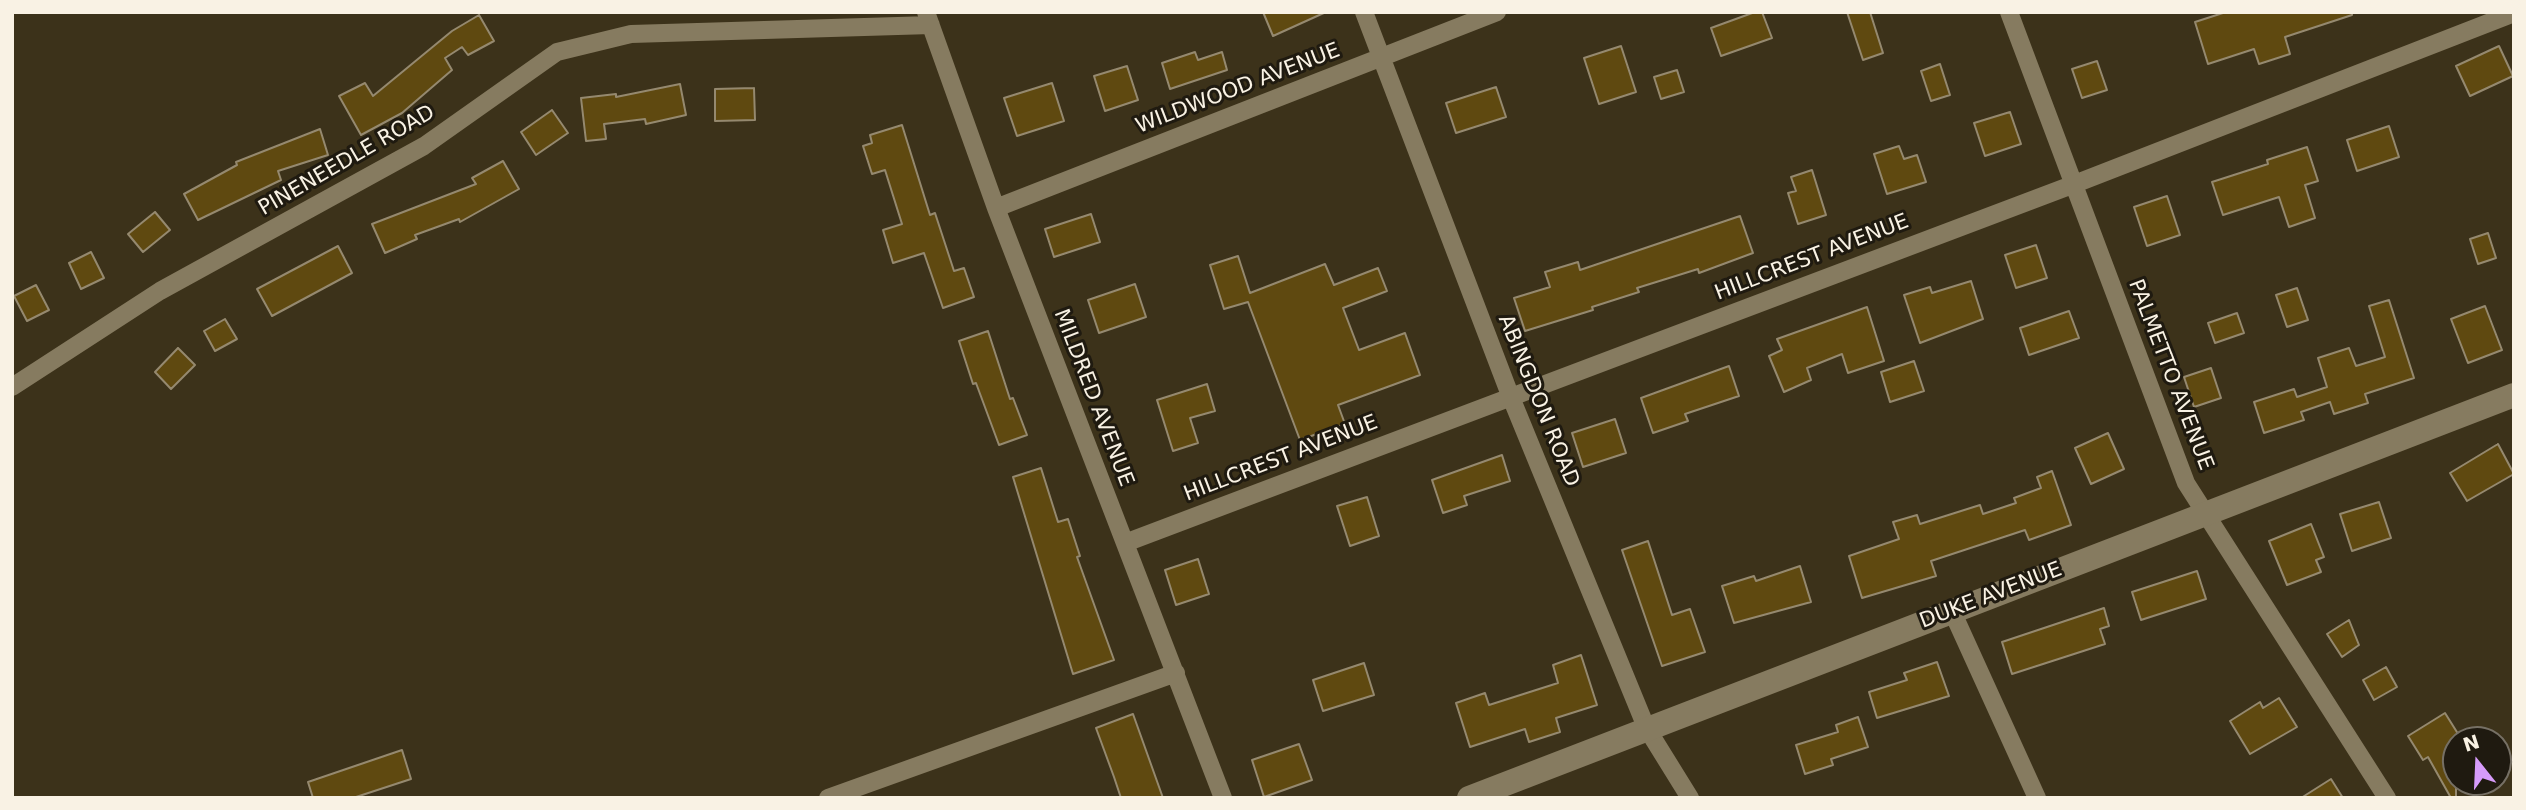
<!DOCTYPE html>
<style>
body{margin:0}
#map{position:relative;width:2526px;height:810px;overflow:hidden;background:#3c321a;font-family:"DejaVu Sans",sans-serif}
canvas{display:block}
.frame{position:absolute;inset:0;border:14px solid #f9f2e4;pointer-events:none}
.north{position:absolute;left:2442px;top:726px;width:70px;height:70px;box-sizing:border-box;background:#1f1a10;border:2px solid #767065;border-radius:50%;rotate:342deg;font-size:19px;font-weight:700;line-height:28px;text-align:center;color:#f9f2e4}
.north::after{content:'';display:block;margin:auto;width:24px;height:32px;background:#d69bfa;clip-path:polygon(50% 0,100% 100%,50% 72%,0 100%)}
</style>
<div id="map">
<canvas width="2526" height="810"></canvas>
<div class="frame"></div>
<div class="north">N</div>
</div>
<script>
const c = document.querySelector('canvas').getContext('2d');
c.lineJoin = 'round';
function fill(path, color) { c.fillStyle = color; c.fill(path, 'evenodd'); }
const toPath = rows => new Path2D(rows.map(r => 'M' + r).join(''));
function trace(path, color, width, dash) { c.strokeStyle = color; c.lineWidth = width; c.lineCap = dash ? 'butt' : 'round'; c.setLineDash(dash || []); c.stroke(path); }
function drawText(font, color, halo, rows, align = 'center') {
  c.font = font + ' "DejaVu Sans",sans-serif'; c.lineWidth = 6; c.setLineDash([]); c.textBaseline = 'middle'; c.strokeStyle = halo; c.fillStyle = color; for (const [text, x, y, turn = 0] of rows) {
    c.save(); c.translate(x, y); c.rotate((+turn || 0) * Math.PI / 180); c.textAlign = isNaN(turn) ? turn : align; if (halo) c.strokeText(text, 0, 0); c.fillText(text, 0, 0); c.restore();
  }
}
const building = toPath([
 [1263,12,1326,12,1273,36,1263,12],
 [1755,12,1762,12,1772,38,1721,56,1711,28,1755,12],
 [1847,12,1870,12,1883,53,1863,60,1847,12],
 [2226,12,2352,12,2352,15,2285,37,2290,54,2259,64,2254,49,2208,64,2195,22,2226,12],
 [479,15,494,41,468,55,462,47,445,58,452,70,402,113,361,135,339,96,365,83,373,96,452,31,479,15],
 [1621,46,1636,92,1599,104,1584,58,1621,46],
 [2499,46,2513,76,2470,96,2456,66,2499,46],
 [1195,52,1198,60,1222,52,1227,70,1170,89,1162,63,1195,52],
 [2097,61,2107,90,2082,98,2072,69,2097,61],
 [1940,64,1950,95,1931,101,1921,71,1940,64],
 [1127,66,1138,100,1105,111,1094,76,1127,66],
 [1677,70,1684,92,1661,99,1654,77,1677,70],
 [1052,83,1064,121,1017,136,1004,98,1052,83],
 [680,84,686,115,646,124,645,119,604,124,606,139,586,141,581,98,616,94,616,97,680,84],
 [1496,87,1506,117,1456,133,1446,103,1496,87],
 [754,88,755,120,715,121,715,89,754,88],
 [552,110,568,133,536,155,521,132,552,110],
 [2010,112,2021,144,1985,156,1974,123,2010,112],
 [902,125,930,215,935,213,954,271,964,268,974,297,943,308,924,253,893,263,883,230,902,224,885,170,872,174,863,146,872,143,870,135,902,125],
 [2389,126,2399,157,2357,171,2347,140,2389,126],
 [320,129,328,155,278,171,281,180,198,220,184,194,237,165,236,162,320,129],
 [1899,146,1904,159,1917,155,1926,182,1887,194,1874,154,1899,146],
 [2307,147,2318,181,2305,185,2315,218,2289,227,2279,197,2223,215,2212,182,2268,164,2267,160,2307,147],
 [503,161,519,189,460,222,459,219,415,235,417,239,385,253,372,224,476,184,472,178,503,161],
 [1812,170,1826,215,1798,224,1788,193,1796,191,1791,177,1812,170],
 [2167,196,2180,235,2147,246,2134,207,2167,196],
 [155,212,170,230,143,252,128,234,155,212],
 [1091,214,1100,242,1054,257,1045,229,1091,214],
 [1740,216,1753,253,1699,273,1698,269,1637,288,1639,292,1592,307,1593,310,1525,331,1514,298,1550,287,1545,272,1578,262,1580,270,1740,216],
 [2488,233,2496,258,2478,264,2470,239,2488,233],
 [2036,245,2047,278,2016,288,2005,255,2036,245],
 [338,246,352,273,272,316,257,289,338,246],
 [91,252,104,278,81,289,69,263,91,252],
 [1238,256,1250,293,1325,264,1334,285,1378,268,1387,291,1343,308,1359,350,1405,333,1420,375,1338,405,1345,424,1300,440,1248,302,1224,309,1210,265,1238,256],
 [1971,281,1983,319,1920,343,1904,295,1930,287,1932,293,1971,281],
 [1135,284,1146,317,1099,333,1088,300,1135,284],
 [36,285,49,310,27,321,14,296,36,285],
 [2297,288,2308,320,2287,327,2276,295,2297,288],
 [2389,300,2414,378,2365,394,2368,403,2334,414,2330,402,2301,412,2304,420,2264,433,2254,402,2294,389,2297,397,2327,387,2318,358,2349,348,2356,366,2385,357,2369,306,2389,300],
 [2485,306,2502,350,2468,363,2451,319,2485,306],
 [1867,307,1884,361,1848,373,1842,354,1807,368,1811,380,1784,392,1769,356,1782,350,1777,339,1867,307],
 [2069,311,2079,338,2029,355,2020,328,2069,311],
 [2237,313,2244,333,2215,343,2208,323,2237,313],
 [225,319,237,339,215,351,204,331,225,319],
 [988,331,1010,399,1013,398,1027,435,999,445,976,383,973,384,959,341,988,331],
 [178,348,195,365,171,389,155,372,178,348],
 [1914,361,1924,391,1890,402,1881,372,1914,361],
 [1729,366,1739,396,1685,414,1688,421,1653,433,1641,398,1729,366],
 [2211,368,2221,398,2194,407,2184,377,2211,368],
 [1207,384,1215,411,1190,418,1198,443,1173,451,1157,400,1207,384],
 [1615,419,1626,453,1583,467,1572,433,1615,419],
 [2108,433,2124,469,2091,484,2075,448,2108,433],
 [2498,444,2514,474,2467,501,2450,473,2498,444],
 [1502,455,1510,481,1464,496,1467,505,1443,513,1432,480,1502,455],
 [1041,468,1058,522,1068,519,1080,556,1077,557,1114,660,1073,674,1013,477,1041,468],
 [2052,471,2071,525,2029,540,2025,530,1931,561,1936,576,1862,598,1849,556,1899,539,1893,522,1917,515,1920,524,1980,505,1983,514,2016,503,2014,498,2041,488,2037,477,2052,471],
 [1367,497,1379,536,1350,546,1337,506,1367,497],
 [2379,502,2391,538,2352,551,2340,514,2379,502],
 [2311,524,2324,557,2316,560,2321,572,2287,585,2269,541,2311,524],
 [1648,541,1672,615,1690,609,1705,652,1662,666,1622,550,1648,541],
 [1198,559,1209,594,1176,605,1165,570,1198,559],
 [1800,566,1811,602,1734,623,1722,586,1754,576,1756,581,1800,566],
 [2197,571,2206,599,2141,620,2132,592,2197,571],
 [2104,608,2109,626,2100,629,2105,644,2012,674,2002,642,2104,608],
 [2349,620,2359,645,2342,657,2327,634,2349,620],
 [1581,655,1597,705,1556,718,1560,732,1529,742,1525,729,1470,747,1456,703,1485,693,1489,705,1558,683,1553,665,1581,655],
 [1937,662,1949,696,1877,718,1869,692,1907,680,1904,673,1937,662],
 [1364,663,1374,695,1323,711,1313,680,1364,663],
 [2386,667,2397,687,2374,700,2363,680,2386,667],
 [2279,698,2297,727,2250,754,2230,721,2260,702,2263,708,2279,698],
 [2445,713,2460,737,2456,739,2456,798,2451,798,2428,757,2423,760,2408,736,2445,713],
 [1133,714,1163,798,1121,798,1114,777,1096,728,1133,714],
 [1858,717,1868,747,1831,759,1833,765,1805,774,1796,745,1838,732,1836,725,1858,717],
 [1299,744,1312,780,1264,797,1252,760,1299,744],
 [402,750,411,779,353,798,313,798,308,782,402,750],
 [2331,779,2343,798,2301,798,2331,779]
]);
const street = toPath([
 [926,12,996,208,1223,798],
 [1364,12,1510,395,1646,727,1690,798],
 [2009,12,2186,483,2387,798],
 [996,208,1497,12],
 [12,387,160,291,424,146,557,52,631,34,931,25],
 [1125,543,2072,185,2514,13],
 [1952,611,2037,798],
 [828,798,1176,673]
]);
const secondary = toPath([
 [1469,798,2514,395]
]);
const streetNames = [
 ["WILDWOOD AVENUE",1238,89,-21],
 ["PINENEEDLE ROAD",347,161,-30],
 ["HILLCREST AVENUE",1812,258,-21],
 ["PALMETTO AVENUE",2170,375,69],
 ["MILDRED AVENUE",1093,398,69],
 ["ABINGDON ROAD",1538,401,68],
 ["HILLCREST AVENUE",1281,459,-21],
 ["DUKE AVENUE",1991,596,-21]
];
fill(building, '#5f4910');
trace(building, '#95896f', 2);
trace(street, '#867b60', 18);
trace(secondary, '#867b60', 24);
drawText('21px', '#f9f2e4', '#1f1a10', streetNames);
</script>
